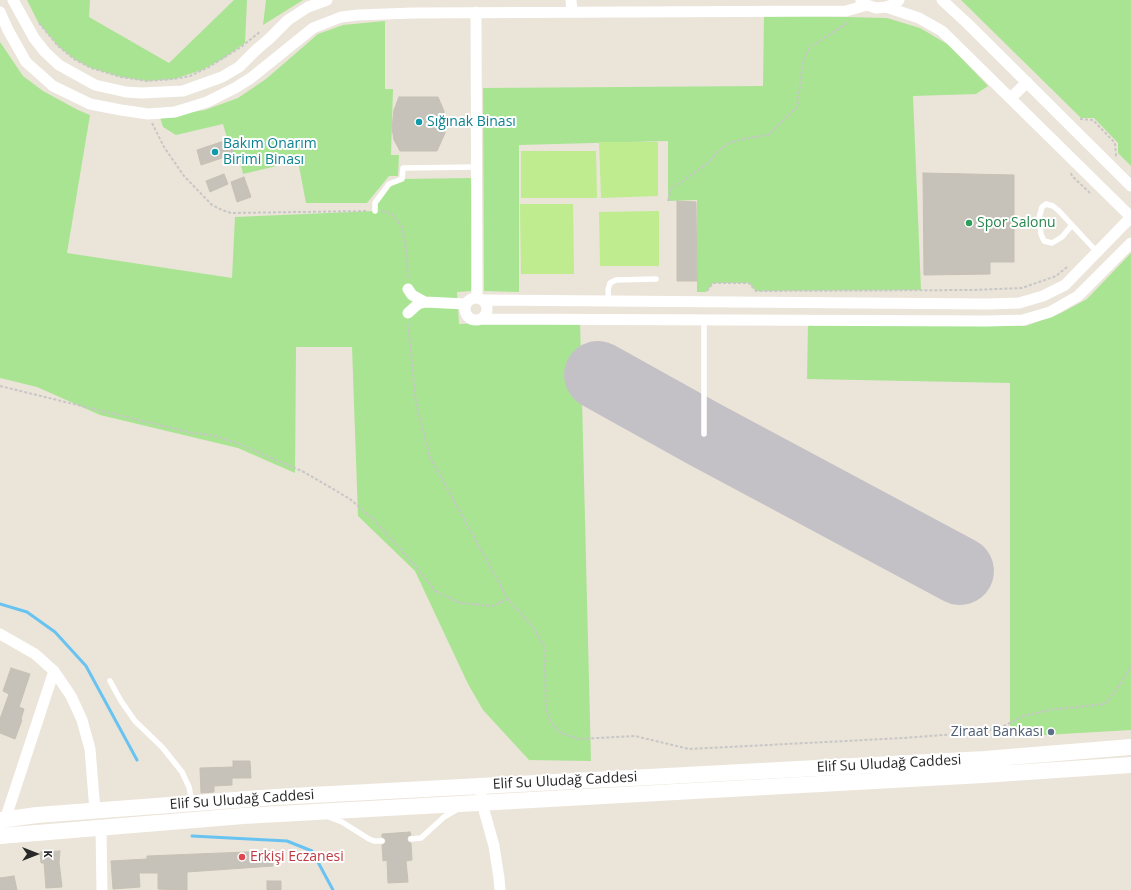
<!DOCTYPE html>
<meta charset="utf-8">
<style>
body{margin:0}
#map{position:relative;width:1131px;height:890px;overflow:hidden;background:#ebe4d9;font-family:"Open Sans",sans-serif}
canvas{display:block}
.north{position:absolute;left:16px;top:834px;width:40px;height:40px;-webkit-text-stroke:3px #fff;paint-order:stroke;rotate:90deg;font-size:11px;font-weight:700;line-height:16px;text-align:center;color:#282828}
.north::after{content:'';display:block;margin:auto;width:14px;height:18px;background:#282828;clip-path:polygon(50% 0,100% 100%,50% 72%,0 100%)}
</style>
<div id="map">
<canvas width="1131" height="890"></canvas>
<div class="north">K</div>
</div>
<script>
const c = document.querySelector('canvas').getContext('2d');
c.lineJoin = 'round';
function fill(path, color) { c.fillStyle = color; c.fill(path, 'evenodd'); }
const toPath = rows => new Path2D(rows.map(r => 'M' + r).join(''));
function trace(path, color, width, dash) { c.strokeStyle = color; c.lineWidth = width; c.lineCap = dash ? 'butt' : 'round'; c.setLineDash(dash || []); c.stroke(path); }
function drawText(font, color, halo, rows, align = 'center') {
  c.font = font + ' "Open Sans",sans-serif'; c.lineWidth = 4; c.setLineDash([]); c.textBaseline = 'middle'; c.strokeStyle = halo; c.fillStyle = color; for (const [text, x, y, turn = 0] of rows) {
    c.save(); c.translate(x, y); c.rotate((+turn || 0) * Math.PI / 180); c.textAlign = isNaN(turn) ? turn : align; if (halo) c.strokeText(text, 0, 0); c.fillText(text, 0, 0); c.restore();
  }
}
const green = toPath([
 [27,0,90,0,89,17,169,63,234,0,247,0,245,43,224,58,202,70,174,79,147,81,121,77,91,68,74,59,58,46,38,22],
 [266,0,303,0,263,25],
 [961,0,1131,0,1131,166,1118,153,1118,143,1094,118,1081,118],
 [764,15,887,18,920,28,949,45,988,86,976,94,913,96,921,290,756,291,749,283,713,283,706,292,697,292,697,200,668,201,668,141,519,145,519,292,484,291,483,88,763,86],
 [385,21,385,89,393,89,391,155,399,155,398,176,389,176,367,203,306,203,298,161,243,174,240,161,234,163,223,124,176,135,163,127,160,117,205,110,238,98,266,79,318,34,343,25],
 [0,42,23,76,43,91,78,110,90,115,67,253,232,278,235,217,374,211,378,202,388,188,402,179,472,178,471,291,457,292,459,324,580,319,591,761,529,760,483,710,468,684,415,571,358,516,352,347,296,347,295,473,238,448,100,415,37,387,0,378],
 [1131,253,1131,730,1010,737,1010,383,807,379,808,324,1026,326,1061,313,1087,299]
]);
const pitch = toPath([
 [599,142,658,142,658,196,601,198],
 [521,151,596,151,597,198,521,198],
 [520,204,573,204,574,274,521,274],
 [659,211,659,266,600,266,599,212]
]);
const stream = toPath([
 [0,604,27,612,55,632,86,666,137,760],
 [192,836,287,841,312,851,333,890]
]);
const runway = toPath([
 [598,375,704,434,960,571]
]);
const building = toPath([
 [399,97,438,97,444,111,445,126,445,133,437,151,400,151,394,140,392,128,394,110,399,97],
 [230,139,234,154,201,165,197,150,230,139],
 [923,173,1014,175,1014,262,990,262,990,274,924,275,923,173],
 [224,174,228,184,210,192,206,181,224,174],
 [244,177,251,197,237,202,231,182,244,177],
 [677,201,696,202,697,281,677,281,677,201],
 [11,668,30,674,19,707,24,709,21,719,22,720,15,739,0,733,0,719,9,694,3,691,11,668],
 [233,761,250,761,251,778,232,778,232,785,214,786,214,792,201,793,200,768,233,767,233,761],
 [410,832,411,835,408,836,407,839,408,842,411,843,412,860,406,861,408,882,388,883,387,860,383,861,382,845,385,843,386,841,384,838,382,837,382,834,410,832],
 [60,851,59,862,62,887,46,888,44,863,41,863,40,852,60,851],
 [272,851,273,866,187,872,187,890,158,889,158,873,139,873,140,887,113,889,111,861,147,859,147,856,272,851],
 [14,876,17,890,0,890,0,878,14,876],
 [267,881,281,881,281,890,267,890,267,881]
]);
const path = toPath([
 [39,23,58,46,74,59,91,68,121,77,147,81,174,79,190,76,209,67,241,47,261,31],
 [1080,119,1093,120,1115,143,1116,156,1118,157],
 [152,123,164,147,184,176,212,205,222,210,231,213,368,211],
 [1071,173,1072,176,1090,193],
 [668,201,671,189,708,163,718,151,729,143,747,138,768,135,797,107,803,63,810,47,849,22],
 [382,211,392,214,402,227,407,255,408,279],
 [707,291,713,283,749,283,756,291,972,290,1022,288,1056,276,1067,267],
 [408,324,416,404,430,457,508,599,533,627,544,646,546,710,552,724,561,733,579,739,635,736,689,749,904,738,982,732,1004,726,1024,716,1049,710,1105,704,1117,689,1131,666],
 [0,386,192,433,211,435,237,443,304,472,350,499,373,519,418,569,435,591,460,603,492,606,508,599]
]);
const lane = toPath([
 [375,211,375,203,389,184,402,179,403,168,476,167],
 [1072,225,1062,237,1052,243,1044,241,1041,234,1039,218,1042,207,1046,204,1053,206,1059,211,1097,252],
 [609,301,608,290,610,283,616,280,656,279],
 [704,434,704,320],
 [110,681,121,701,135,721,162,747,182,772,189,787,192,801],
 [329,817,342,822,369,839,374,841,382,841],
 [411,839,421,838,444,817,456,810]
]);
const street = toPath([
 [13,0,34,38,45,52,59,65,95,85,126,92,142,93,183,91,222,77,239,67,256,50,269,39,288,20,308,7,327,0],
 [571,0,572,12],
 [942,0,968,24,1131,186],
 [861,1,867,5,876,8,886,7,895,4,899,0],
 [886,7,919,18,942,31,1131,217],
 [0,12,8,30,26,62,53,86,90,104,121,110,148,114,175,112,207,102,235,88,251,78,313,28,341,17,358,15,413,13,846,11,867,5],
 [476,12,477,297],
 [1011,98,1027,82],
 [408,289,412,295,425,302],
 '465 309a11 11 0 1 1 22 0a11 11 0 1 1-22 0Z',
 [484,300,988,304,1019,303,1043,296,1065,285,1131,217],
 [408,313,418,304,425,302,466,304],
 [482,319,987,321,1023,320,1050,312,1078,296,1131,243],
 [0,634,35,654,54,671,71,696,82,720,90,749,95,811],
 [480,786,482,803,494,846,499,878,500,890],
 [5,820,54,671],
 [101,828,102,890]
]);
const secondary = toPath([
 [0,820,37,815,275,797,985,759,1131,747],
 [0,836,243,816,983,775,1131,765]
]);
const markers = [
 [419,122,4,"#0f9aa8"],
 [215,152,4,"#0f9aa8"],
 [969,223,4,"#2e9e5b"],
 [1051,732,4,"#5c6f8a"],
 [242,857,4,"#e0444e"]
];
const cultureNames = [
 ["Sığınak Binası",427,122],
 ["Bakım Onarım",223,144],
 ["Birimi Binası",223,160]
];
const leisureNames = [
 ["Spor Salonu",977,223]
];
const serviceNames = [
 ["Ziraat Bankası",1043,732]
];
const streetNames = [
 ["Elif Su Uludağ Caddesi",889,764,-3],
 ["Elif Su Uludağ Caddesi",565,781,-3],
 ["Elif Su Uludağ Caddesi",242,800,-4]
];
const healthNames = [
 ["Erkişi Eczanesi",250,857]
];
fill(green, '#a9e493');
fill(pitch, '#beec8e');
trace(stream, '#68c3f1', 3);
trace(runway, '#c4c1c6', 68);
fill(building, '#c6c1b9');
trace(building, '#c6c1b3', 1);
trace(path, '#c7c7c7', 2, [3, 2]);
trace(lane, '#fff', 5.5);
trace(street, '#fff', 11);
trace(secondary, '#fff', 16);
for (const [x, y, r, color] of markers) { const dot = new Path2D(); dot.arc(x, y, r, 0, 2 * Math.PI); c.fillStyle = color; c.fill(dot); trace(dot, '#fff', 1.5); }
drawText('14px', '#0d838f', '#fff', cultureNames, 'left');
drawText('14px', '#27864d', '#fff', leisureNames, 'left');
drawText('14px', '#4e5e75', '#fff', serviceNames, 'right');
drawText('14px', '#282828', '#fff', streetNames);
drawText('14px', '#be3a42', '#fff', healthNames, 'left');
</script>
